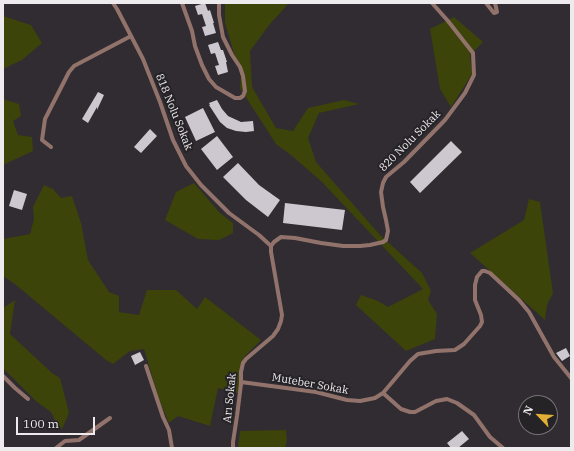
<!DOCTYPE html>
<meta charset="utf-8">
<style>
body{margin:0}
#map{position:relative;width:574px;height:451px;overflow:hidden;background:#302c31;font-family:"IBM Plex Serif",serif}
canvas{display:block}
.frame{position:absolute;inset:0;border:4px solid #edebee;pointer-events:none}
.north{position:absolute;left:518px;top:395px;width:40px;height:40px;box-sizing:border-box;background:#262327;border:1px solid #767377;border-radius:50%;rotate:295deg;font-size:11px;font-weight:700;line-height:16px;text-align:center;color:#edebee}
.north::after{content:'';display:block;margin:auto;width:14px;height:18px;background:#e1af34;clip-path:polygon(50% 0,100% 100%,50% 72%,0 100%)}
.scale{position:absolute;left:16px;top:417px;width:79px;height:18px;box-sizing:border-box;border:2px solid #edebee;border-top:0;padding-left:5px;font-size:12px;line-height:14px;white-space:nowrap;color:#edebee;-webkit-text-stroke:3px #262327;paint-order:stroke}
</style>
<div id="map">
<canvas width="574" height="451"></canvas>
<div class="frame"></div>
<div class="north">N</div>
<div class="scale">100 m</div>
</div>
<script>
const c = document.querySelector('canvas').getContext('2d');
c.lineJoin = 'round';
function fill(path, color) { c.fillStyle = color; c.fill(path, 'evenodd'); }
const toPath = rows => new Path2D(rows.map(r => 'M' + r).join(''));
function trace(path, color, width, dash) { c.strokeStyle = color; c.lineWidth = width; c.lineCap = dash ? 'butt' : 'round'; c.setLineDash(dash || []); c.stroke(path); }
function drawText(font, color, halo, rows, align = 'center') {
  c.font = font + ' "IBM Plex Serif",serif'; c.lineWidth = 4; c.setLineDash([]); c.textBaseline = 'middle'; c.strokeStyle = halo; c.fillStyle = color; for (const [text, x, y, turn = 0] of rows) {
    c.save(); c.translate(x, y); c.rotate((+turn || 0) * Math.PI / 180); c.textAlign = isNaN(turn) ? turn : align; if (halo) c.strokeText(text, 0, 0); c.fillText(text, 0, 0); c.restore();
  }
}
const green = toPath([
 [225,3,289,3,270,24,250,51,252,87,276,128,293,131,308,108,344,100,359,104,319,113,308,138,316,162,380,235,422,273,431,291,428,300,437,314,435,339,406,351,356,305,361,295,378,301,388,307,423,289,322,182,291,155,276,144,240,88,241,76,225,23],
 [3,16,31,25,42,43,22,60,3,69],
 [454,17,483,42,470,55,472,74,451,107,440,89,430,29],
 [3,99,19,104,21,116,13,121,18,135,32,137,33,151,3,165],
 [194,183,220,213,233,223,233,233,219,240,198,239,165,220,176,192],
 [44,185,53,189,61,198,72,196,81,223,88,260,109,292,119,296,119,312,139,315,147,290,176,290,197,309,205,297,261,340,243,358,238,393,218,388,210,426,178,416,169,423,159,399,144,349,130,351,113,364,106,360,16,285,3,276,3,239,30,234,34,219,33,207],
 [529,199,540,202,553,293,547,305,545,320,470,253,524,220],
 [15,300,10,334,52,373,60,378,69,413,62,429,58,426,51,412,37,402,3,368,3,308],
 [286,430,287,441,285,448,238,448,240,431]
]);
const building = toPath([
 [205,3,208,11,210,10,214,23,213,23,216,33,205,36,202,27,206,26,202,14,198,15,195,6],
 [218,42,221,50,223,50,227,62,226,62,228,72,218,75,215,66,219,65,215,53,211,54,208,45],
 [98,92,104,95,97,110,97,107,88,123,82,119],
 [217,100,222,109,228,116,241,122,253,121,254,131,246,132,236,131,227,128,220,122,209,105,210,105,209,103],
 [203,108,215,132,196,141,185,117],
 [150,129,157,136,141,153,134,147],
 [217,136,233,157,217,170,201,149],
 [451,141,462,152,420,193,410,182],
 [238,163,259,185,280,200,268,217,246,200,223,177],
 [14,190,27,194,22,210,9,206],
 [285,203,345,210,342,230,283,223],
 [566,348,570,356,562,361,556,353],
 [140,352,144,360,135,365,131,356],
 [462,431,469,439,458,448,451,448,447,443]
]);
const street = toPath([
 [113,3,117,9,143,59,160,102,173,140,186,166,201,185,229,213,259,235,271,246],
 [182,3,192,31,195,46,202,65,209,79,216,87,235,98,240,98,243,96,245,91,243,76,240,67,232,55,223,37,219,15,219,3],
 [486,3,494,13,497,12,495,3],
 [51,147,42,140,45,119,69,72,74,66,131,36],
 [271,246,274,242,281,237,295,238,321,243,343,246,360,246,370,245,383,242,386,240,388,231,386,220,383,207,381,192,383,183,386,177,404,162,445,120,465,93,474,75,473,53,448,21,432,3],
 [146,366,163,417,169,430,172,448],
 [3,376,15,388,28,399],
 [241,382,316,392,347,400,360,401,375,398,383,393,410,361,418,354,436,351,455,350,464,344,480,326,482,322,481,315,475,300,475,285,477,277,482,271,485,271,490,273,519,300,529,312,554,357,571,378],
 [383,393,401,409,410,412,415,412,436,401,447,399,457,403,474,415,490,437,503,448],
 [56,448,65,441,79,440,110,418],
 [233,448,233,442,237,416,241,384,241,372,243,363,246,359,273,336,278,329,281,321,282,315,271,252,271,246]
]);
const streetNames = [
 ["818 Nolu Sokak",174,112,68],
 ["820 Nolu Sokak",410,141,-45],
 ["Muteber Sokak",310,384,10],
 ["Arı Sokak",230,398,-84]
];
fill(green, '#3c4409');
fill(building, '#cdc8cf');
trace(street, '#92736c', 4);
drawText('11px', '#edebee', '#262327', streetNames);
</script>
